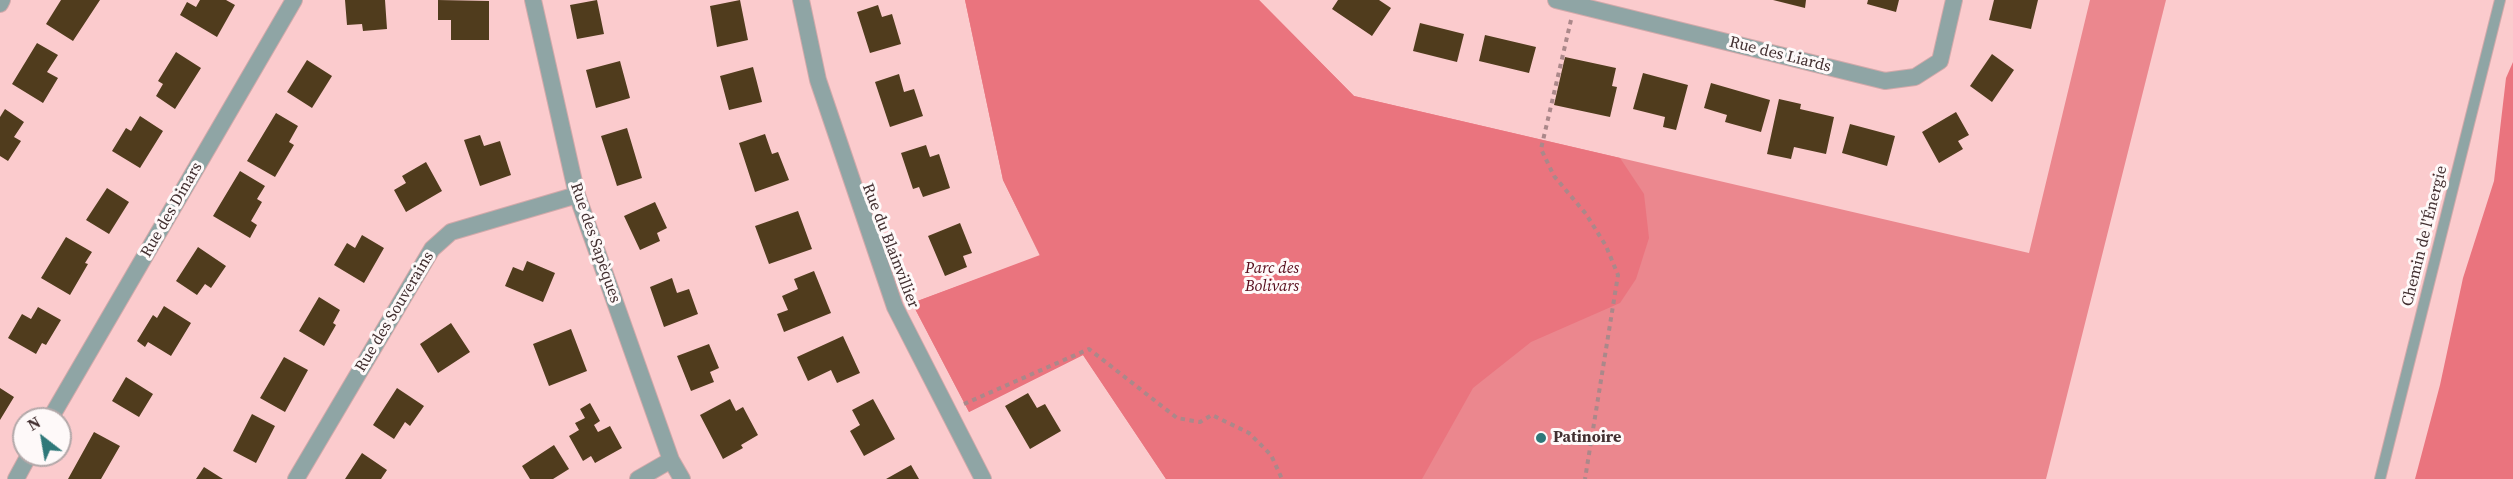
<!DOCTYPE html>
<meta charset="utf-8">
<style>
body{margin:0}
#map{position:relative;width:2513px;height:479px;overflow:hidden;background:#fbcbcd;font-family:"Source Serif 4",serif}
canvas{display:block}
.north{position:absolute;left:12px;top:407px;width:60px;height:60px;box-sizing:border-box;background:#fef9f9;border:2px solid #b3a8a9;border-radius:50%;rotate:329deg;font-size:16px;font-weight:700;line-height:24px;text-align:center;color:#422f30}
.north::after{content:'';display:block;margin:auto;width:21px;height:27px;background:#2f7879;clip-path:polygon(50% 0,100% 100%,50% 72%,0 100%)}
</style>
<div id="map">
<canvas width="2513" height="479"></canvas>
<div class="north">N</div>
</div>
<script>
const c = document.querySelector('canvas').getContext('2d');
c.lineJoin = 'round';
function fill(path, color) { c.fillStyle = color; c.fill(path, 'evenodd'); }
const toPath = rows => new Path2D(rows.map(r => 'M' + r).join(''));
function trace(path, color, width, dash) { c.strokeStyle = color; c.lineWidth = width; c.lineCap = dash ? 'butt' : 'round'; c.setLineDash(dash || []); c.stroke(path); }
function drawText(font, color, halo, rows, align = 'center') {
  c.font = font + ' "Source Serif 4",serif'; c.lineWidth = 6; c.setLineDash([]); c.textBaseline = 'middle'; c.strokeStyle = halo; c.fillStyle = color; for (const [text, x, y, turn = 0] of rows) {
    c.save(); c.translate(x, y); c.rotate((+turn || 0) * Math.PI / 180); c.textAlign = isNaN(turn) ? turn : align; if (halo) c.strokeText(text, 0, 0); c.fillText(text, 0, 0); c.restore();
  }
}
const green = toPath([
 [965,0,1259,0,1354,96,2029,253,2090,0,2166,0,2046,479,1166,479,1083,355,969,412,912,303,1040,256,1003,180]
]);
const forest = toPath([
 [965,0,1259,0,1354,96,1620,158,1644,194,1649,238,1636,279,1620,303,1531,342,1473,388,1422,479,1166,479,1083,355,969,412,912,303,1040,255,1003,180],
 [2513,62,2513,479,2415,479,2440,385,2463,278,2494,181,2506,78]
]);
const building = toPath([
 [61,0,100,0,73,41,46,24],
 [200,0,226,0,235,5,217,37,180,15,187,2,196,7],
 [345,0,385,0,387,29,363,31,362,24,347,25],
 [438,0,489,1,489,40,451,40,451,20,438,20],
 [597,0,604,34,577,39,570,5],
 [740,0,748,40,717,47,710,6],
 [1338,0,1379,0,1391,8,1372,36,1332,9],
 [1773,0,1806,0,1805,8],
 [1868,0,1899,0,1896,12,1867,4],
 [1994,0,2038,0,2031,29,1989,20],
 [878,5,882,17,892,14,901,44,870,53,857,12],
 [1420,23,1464,34,1457,62,1413,51],
 [1485,35,1536,47,1529,73,1479,61],
 [37,43,58,55,47,72,58,78,43,103,12,84],
 [176,52,201,68,175,109,156,96,163,84,158,81],
 [1992,54,2014,70,1992,102,1970,86],
 [1565,57,1616,68,1612,86,1617,87,1610,117,1554,105],
 [307,60,332,76,312,108,287,92],
 [620,61,630,98,596,108,586,70],
 [753,67,762,102,729,110,720,76],
 [1643,73,1688,85,1676,130,1663,127,1665,117,1633,109],
 [899,74,904,92,914,89,923,116,890,127,875,82],
 [1711,83,1770,100,1761,132,1725,122,1727,115,1704,108],
 [1779,99,1801,104,1800,109,1834,117,1826,154,1794,147,1791,159,1767,154],
 [5,109,24,122,14,137,21,141,8,161,0,156,0,117],
 [1956,112,1969,135,1958,141,1963,149,1939,163,1922,132],
 [276,113,298,126,289,142,294,145,275,177,247,161],
 [140,116,163,131,140,168,112,151,126,128,131,131],
 [1850,124,1895,136,1887,166,1842,153],
 [627,128,642,178,617,186,601,136],
 [765,134,772,154,778,152,789,180,755,192,739,143],
 [480,135,484,146,500,141,511,175,480,186,464,140],
 [926,145,930,157,939,154,950,188,923,197,919,187,913,189,901,153],
 [426,162,442,191,406,212,394,190,406,183,402,176],
 [240,171,265,186,257,199,262,202,251,221,257,225,250,238,213,216],
 [107,188,129,202,109,234,86,220],
 [655,202,667,228,657,233,660,241,640,250,624,216],
 [798,211,812,249,769,264,755,226],
 [960,223,972,253,963,256,967,267,945,276,928,236],
 [362,235,384,248,364,283,334,265,347,243,355,248],
 [66,237,92,252,85,263,88,264,70,295,41,278],
 [198,247,226,266,211,288,205,284,197,295,176,281],
 [527,261,555,273,543,302,505,286,513,267,523,271],
 [814,271,831,313,784,332,777,314,788,310,782,296,798,289,794,279],
 [672,278,677,293,689,289,698,314,664,327,650,287],
 [319,297,340,310,333,323,336,325,324,346,299,331],
 [164,306,191,323,171,356,148,342,145,347,137,341,153,315,157,318],
 [38,307,61,320,46,345,42,343,36,354,8,338,22,314,31,319],
 [451,323,470,352,438,373,420,344],
 [571,329,587,371,549,386,533,344],
 [843,336,860,373,837,383,831,370,808,381,797,357],
 [709,344,719,368,710,372,714,382,691,391,677,356],
 [284,357,308,370,285,412,260,398],
 [126,377,153,394,139,417,112,401],
 [0,388,14,397,0,420],
 [397,388,424,406,410,426,405,422,394,439,373,425],
 [1028,393,1037,408,1045,404,1061,431,1030,449,1005,406],
 [730,399,736,411,743,407,758,435,741,445,743,448,723,459,700,415],
 [873,399,895,439,864,456,850,431,860,425,852,410],
 [590,403,600,421,594,425,598,432,610,426,622,448,595,463,591,456,583,461,569,436,579,430,575,423,585,418,580,409],
 [252,414,275,426,256,463,233,451],
 [94,432,120,446,101,479,68,479],
 [554,445,569,469,553,479,530,479,522,466],
 [362,453,387,470,381,479,345,479],
 [911,465,919,479,886,479],
 [204,467,223,479,196,479]
]);
const path = toPath([
 [1571,20,1541,149,1554,176,1586,214,1606,246,1618,275,1585,479],
 [964,404,1089,349,1177,418,1200,422,1212,415,1249,433,1271,455,1282,479]
]);
const service = toPath([
 [2380,479,2500,0]
]);
const minor = toPath([
 [533,0,577,195,671,460,682,479],
 [801,0,818,80,895,307,983,479],
 [1556,0,1885,81,1915,77,1940,61,1954,0],
 [0,4,2,0],
 [50,419,294,0],
 [16,479,29,455],
 [296,479,432,249,451,232,577,195],
 [638,479,671,460]
]);
const markers = [
 [1541,438,6,"#2f7879"]
];
const streetNames = [
 ["Rue des Liards",1780,55,14],
 ["Rue des Dinars",172,210,-60],
 ["Chemin de l'Énergie",2425,236,-76],
 ["Rue des Sapèques",595,243,71],
 ["Rue du Blainvillier",890,246,69],
 ["Rue des Souverains",395,312,-59]
];
const parkNames = [
 ["Parc des",1272,269],
 ["Bolivars",1272,287]
];
const poiNames = [
 ["Patinoire",1553,438]
];
fill(green, '#eb878e');
fill(forest, '#ea747e');
fill(building, '#503c1d');
trace(service, '#d2a9aa', 12);
trace(minor, '#d2a9aa', 18);
trace(path, '#ab888a', 4, [4.5, 4.5]);
trace(service, '#8fa5a5', 10);
trace(minor, '#8fa5a5', 16);
for (const [x, y, r, color] of markers) { const dot = new Path2D(); dot.arc(x, y, r, 0, 2 * Math.PI); c.fillStyle = color; c.fill(dot); trace(dot, '#fef9f9', 2); }
drawText('16px', '#422f30', '#fef9f9', streetNames);
drawText('italic 16px', '#570c1b', '#fef9f9', parkNames);
drawText('bold 16px', '#422f30', '#fef9f9', poiNames, 'left');
</script>
